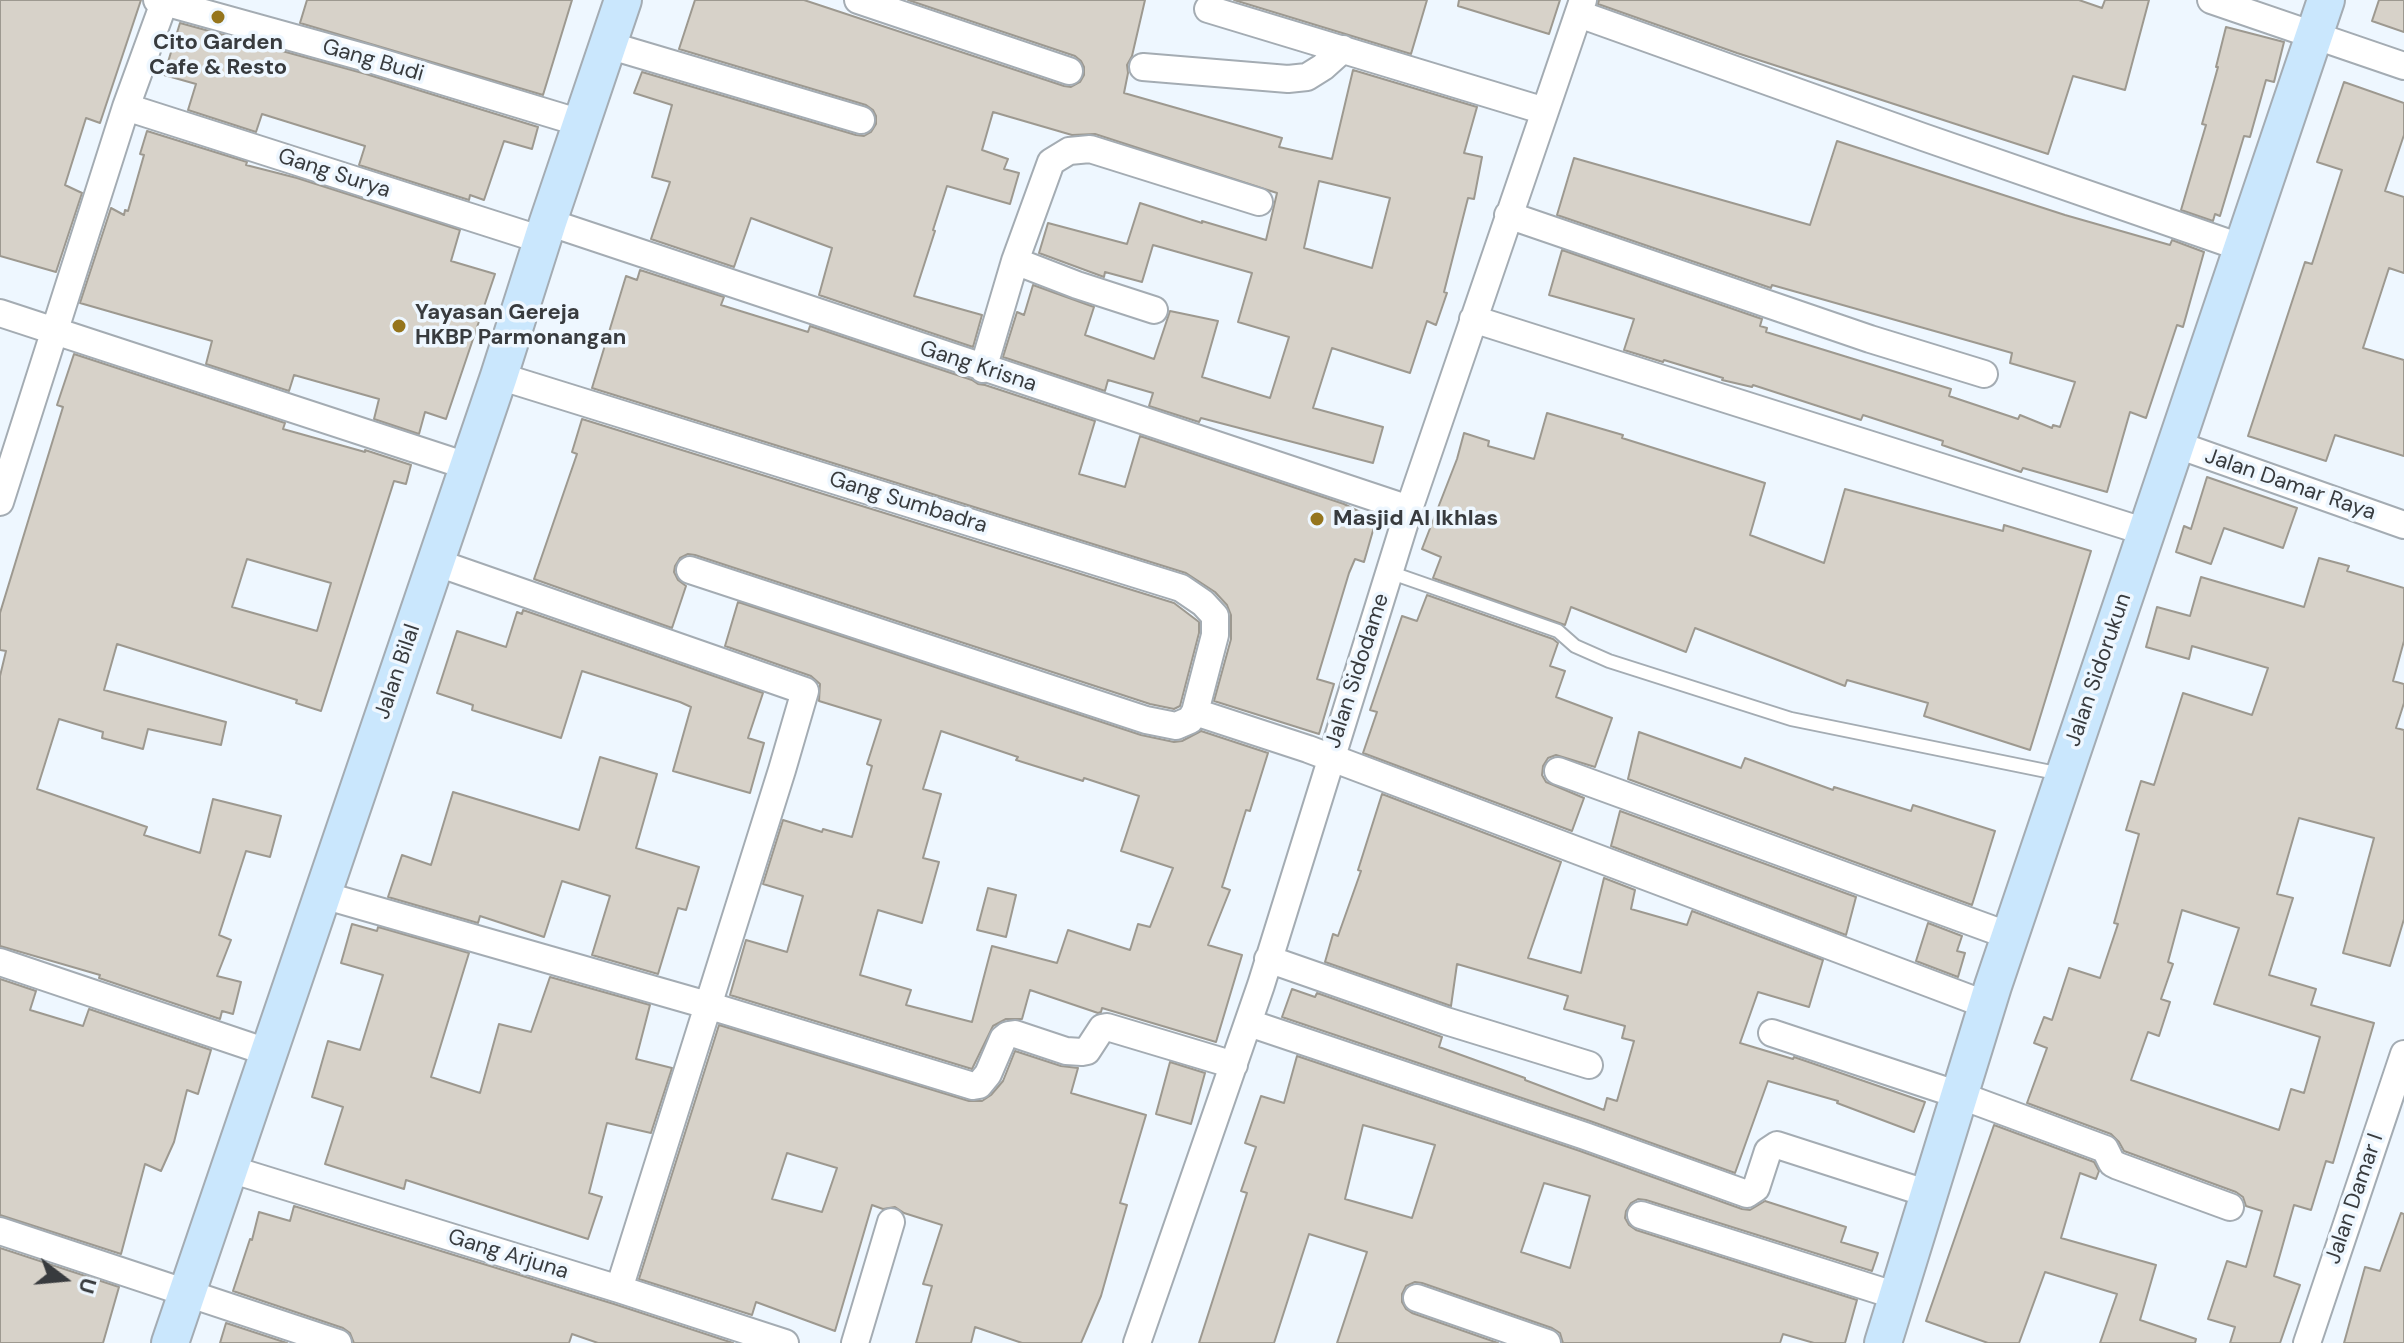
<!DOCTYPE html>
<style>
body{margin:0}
#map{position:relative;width:2404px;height:1343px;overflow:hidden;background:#eef7ff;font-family:"DM Sans",sans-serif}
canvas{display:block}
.north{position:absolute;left:24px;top:1239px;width:80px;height:80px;-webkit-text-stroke:6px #eef7ff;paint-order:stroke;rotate:106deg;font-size:22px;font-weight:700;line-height:32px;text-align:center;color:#383b3e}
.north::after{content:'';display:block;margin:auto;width:28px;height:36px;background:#383b3e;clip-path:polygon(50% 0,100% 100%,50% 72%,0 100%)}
</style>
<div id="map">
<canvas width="2404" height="1343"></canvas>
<div class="north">U</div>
</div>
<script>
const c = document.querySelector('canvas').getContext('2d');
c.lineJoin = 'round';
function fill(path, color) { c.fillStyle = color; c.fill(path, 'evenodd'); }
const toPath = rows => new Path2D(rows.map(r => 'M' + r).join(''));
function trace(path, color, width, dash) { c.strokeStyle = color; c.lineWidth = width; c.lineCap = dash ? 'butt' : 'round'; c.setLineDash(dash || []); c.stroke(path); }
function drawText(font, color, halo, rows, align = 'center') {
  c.font = font + ' "DM Sans",sans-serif'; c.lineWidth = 7; c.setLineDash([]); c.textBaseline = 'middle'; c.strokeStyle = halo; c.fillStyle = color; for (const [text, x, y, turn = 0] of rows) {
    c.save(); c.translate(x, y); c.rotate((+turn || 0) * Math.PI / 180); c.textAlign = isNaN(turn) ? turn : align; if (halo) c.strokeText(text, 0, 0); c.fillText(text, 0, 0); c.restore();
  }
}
const building = toPath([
 [0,0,141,0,100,123,86,118,65,185,82,193,56,272,0,256,0,0],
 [307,0,572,0,543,95,300,23,307,0],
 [695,0,804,0,1064,86,1071,87,1080,82,1084,75,1084,67,1081,61,1075,56,908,0,1145,0,1132,56,1127,65,1128,73,1124,93,1282,138,1279,147,1332,159,1353,70,1477,107,1464,153,1482,157,1474,199,1468,198,1444,292,1447,293,1436,325,1427,321,1410,373,1332,348,1313,408,1383,427,1373,463,1201,418,1199,422,1149,406,1153,393,1108,380,1105,391,1003,357,1017,312,1024,315,1033,285,1094,307,1085,335,1154,359,1170,311,1218,321,1202,377,1270,398,1289,337,1238,322,1252,273,1153,245,1142,282,1105,272,1104,277,1039,253,1048,223,1127,244,1140,203,1202,223,1202,221,1266,240,1277,193,1095,134,1072,135,993,112,982,150,1008,159,1004,169,1019,173,1010,204,947,186,933,230,935,231,914,296,982,315,973,347,819,295,832,248,751,218,734,267,651,239,670,182,652,177,672,105,634,93,642,72,856,135,864,136,871,132,876,124,876,116,873,110,866,105,679,49,695,0],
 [1319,181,1390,198,1372,268,1304,248,1319,181],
 [1234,0,1427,0,1411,54,1234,0],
 [1459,0,1560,0,1549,34,1458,6,1459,0],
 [1599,0,2079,0,2102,8,2105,0,2149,0,2125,90,2073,76,2048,154,1737,53,1598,4,1599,0],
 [2379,0,2404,0,2404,32,2372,21,2379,0],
 [180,23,366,74,538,127,532,149,504,141,484,200,470,195,469,200,359,165,365,146,262,114,256,132,188,110,196,84,164,75,180,23],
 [2226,27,2284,42,2274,82,2266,80,2250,137,2244,136,2220,216,2215,214,2213,221,2181,210,2206,125,2202,124,2218,67,2216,67,2226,27],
 [2344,82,2404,103,2404,135,2385,191,2404,197,2404,273,2389,268,2363,348,2404,360,2404,456,2335,435,2326,461,2248,436,2305,262,2312,264,2342,170,2317,162,2344,82],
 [147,131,247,162,246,165,297,178,460,230,451,261,495,274,446,419,425,412,419,434,374,419,379,399,294,375,289,391,206,364,212,341,80,303,111,208,124,215,125,210,128,211,144,155,140,154,147,131],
 [1837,141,2065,215,2170,245,2172,240,2204,252,2183,327,2177,325,2146,418,2130,412,2107,492,2023,468,2021,472,1942,445,1943,441,1863,415,1861,420,1753,385,1752,387,1722,380,1723,378,1664,360,1663,362,1624,350,1634,319,1549,295,1562,250,1762,319,1760,326,1767,328,1766,332,1951,389,1949,396,2018,419,2020,415,2052,428,2053,425,2060,427,2075,382,2010,363,2012,353,1772,285,1771,288,1557,215,1574,158,1810,225,1837,141],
 [640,270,724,297,721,305,808,332,810,326,972,380,978,384,985,385,1095,421,1079,474,1125,487,1140,436,1344,504,1376,520,1364,562,1355,559,1349,573,1317,679,1334,684,1319,734,1214,701,1231,639,1231,615,1227,605,1215,592,1186,573,592,388,626,276,637,280,640,270],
 [74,354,285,423,283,429,365,452,365,450,411,465,406,484,394,481,321,711,296,703,297,700,117,644,104,690,226,722,221,745,148,729,143,749,102,738,103,732,59,719,37,789,147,827,144,835,200,853,213,799,281,816,270,857,246,851,219,935,231,940,217,976,241,982,233,1014,222,1011,220,1019,99,978,100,975,0,946,0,676,6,651,0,650,0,613,63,407,57,405,74,354],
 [247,559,331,583,317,631,232,607,247,559],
 [1547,413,1623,435,1622,438,1765,483,1750,535,1824,563,1845,489,2003,531,2004,525,2091,551,2030,750,1924,716,1928,703,1847,680,1845,686,1695,628,1686,652,1571,607,1565,625,1433,578,1441,557,1422,549,1457,459,1464,433,1489,441,1488,446,1534,459,1547,413],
 [582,419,1174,603,1199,622,1199,633,1180,706,1174,709,1150,704,695,555,688,554,680,558,675,566,674,572,678,580,686,586,672,628,534,579,577,454,572,452,582,419],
 [2207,477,2297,508,2283,548,2224,528,2211,564,2176,552,2184,526,2191,529,2207,477],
 [2319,558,2349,566,2347,571,2404,588,2404,641,2393,681,2404,684,2404,703,2396,728,2404,730,2404,919,2390,966,2343,953,2374,838,2299,818,2277,894,2293,898,2269,975,2316,989,2311,1005,2374,1023,2333,1163,2326,1161,2311,1210,2294,1205,2274,1276,2300,1285,2280,1343,2230,1343,2235,1327,2208,1319,2227,1261,2246,1267,2262,1211,2246,1206,2243,1197,2236,1192,2124,1151,2119,1142,2111,1134,2027,1103,2047,1048,2034,1043,2044,1017,2052,1020,2069,968,2100,978,2118,924,2114,923,2139,834,2126,830,2141,781,2154,785,2183,693,2252,715,2268,668,2192,646,2189,659,2146,647,2157,607,2190,616,2201,577,2304,607,2319,558],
 [2182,910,2239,928,2214,1004,2320,1037,2304,1093,2291,1089,2279,1130,2131,1080,2148,1032,2159,1036,2170,1002,2161,999,2173,964,2168,962,2182,910],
 [1427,595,1553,639,1558,643,1550,666,1565,671,1556,697,1612,718,1595,767,1556,755,1548,758,1543,766,1542,775,1546,782,1584,798,1572,831,1363,753,1377,712,1370,710,1402,616,1417,621,1427,595],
 [738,602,1141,735,1174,742,1182,741,1201,731,1268,753,1250,811,1246,810,1222,887,1230,890,1208,945,1242,955,1216,1042,1102,1008,1101,1012,1098,1013,1030,990,1022,1019,1006,1019,993,1026,972,1069,730,995,746,940,787,952,803,896,763,884,783,820,822,832,823,829,852,837,872,766,867,764,881,720,819,701,820,684,811,676,725,646,738,602],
 [941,731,1018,757,1016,760,1083,781,1084,778,1139,796,1121,851,1173,868,1150,927,1138,924,1130,950,1068,930,1057,963,992,946,972,1022,906,1005,911,990,860,975,878,910,922,923,939,862,923,858,941,794,923,789,941,731],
 [523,610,763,693,748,738,764,743,750,793,673,771,691,707,680,702,582,671,561,738,472,710,473,705,437,693,457,631,506,647,517,612,522,614,523,610],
 [1639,732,1741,768,1745,758,1833,790,1834,787,1911,811,1913,805,1995,831,1972,905,1628,779,1639,732],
 [600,757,657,774,636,848,699,867,686,910,678,908,658,974,592,955,610,896,562,881,544,937,480,916,478,923,388,897,402,855,431,865,453,792,579,830,600,757],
 [1382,794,1561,862,1528,958,1581,973,1604,878,1635,890,1631,909,1687,925,1692,911,1823,960,1809,1007,1758,992,1740,1043,1793,1059,1794,1057,1925,1102,1914,1132,1837,1103,1838,1101,1768,1081,1735,1173,1590,1121,1282,1017,1292,989,1315,997,1317,993,1442,1037,1439,1047,1525,1078,1525,1080,1604,1110,1607,1098,1617,1101,1634,1041,1622,1038,1625,1026,1564,1009,1568,996,1457,964,1451,1006,1325,962,1333,934,1338,936,1361,871,1358,870,1382,794],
 [1620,811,1856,897,1846,935,1611,846,1620,811],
 [988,888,1016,895,1006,937,977,930,988,888],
 [1928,923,1962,936,1957,951,1965,953,1958,977,1916,961,1928,923],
 [352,924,377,931,378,927,469,953,431,1077,480,1093,499,1024,531,1032,550,977,650,1005,636,1059,672,1068,651,1133,607,1123,589,1193,602,1197,588,1239,406,1180,404,1189,325,1164,343,1107,312,1097,328,1041,360,1050,383,975,341,963,352,924],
 [0,979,36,991,30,1010,83,1026,89,1009,211,1050,198,1094,187,1090,174,1142,161,1171,145,1164,121,1254,0,1215,0,979],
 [719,1025,969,1101,982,1101,991,1095,1003,1081,1015,1051,1061,1066,1078,1068,1071,1093,1146,1115,1120,1203,1127,1205,1112,1257,1101,1296,1081,1343,1022,1343,975,1327,971,1343,916,1343,932,1286,923,1284,942,1225,904,1213,895,1207,883,1209,872,1205,835,1331,756,1302,752,1315,639,1279,719,1025],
 [787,1153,837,1168,822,1212,772,1199,787,1153],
 [1297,1056,1580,1151,1742,1209,1750,1210,1765,1201,1846,1227,1841,1242,1878,1253,1872,1271,1646,1200,1638,1199,1631,1203,1626,1211,1625,1218,1629,1225,1636,1230,1857,1300,1845,1343,1814,1343,1783,1334,1780,1343,1563,1343,1560,1333,1552,1328,1422,1283,1415,1282,1406,1286,1402,1294,1402,1302,1406,1309,1412,1313,1498,1343,1337,1343,1367,1252,1309,1234,1274,1343,1199,1343,1247,1193,1241,1191,1256,1147,1245,1143,1261,1096,1284,1103,1297,1056],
 [1363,1125,1435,1145,1412,1218,1345,1199,1363,1125],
 [1544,1183,1590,1196,1570,1268,1521,1252,1544,1183],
 [1170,1062,1205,1073,1191,1124,1156,1114,1170,1062],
 [1994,1125,2094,1162,2099,1171,2096,1179,2080,1173,2061,1238,2156,1265,2140,1320,2196,1339,2195,1343,2100,1343,2117,1294,2045,1272,2019,1343,1988,1343,1926,1321,1994,1125],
 [294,1206,614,1304,733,1343,598,1343,572,1334,569,1343,354,1343,350,1333,343,1328,233,1291,250,1239,252,1240,259,1212,290,1221,294,1206],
 [2401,1213,2404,1214,2404,1343,2344,1343,2365,1267,2380,1271,2401,1213],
 [0,1248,119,1287,103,1343,0,1343,0,1248],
 [226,1323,287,1343,220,1343,226,1323]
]);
const lane = toPath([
 [1389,572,1558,631,1575,646,1609,661,1791,719,2061,774]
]);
const street = toPath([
 [157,0,370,59,581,123],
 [858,0,1069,71],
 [2211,0,2404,66],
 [1208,9,1545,111],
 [1579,14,1923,137,2243,248],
 [608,45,861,120],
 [1143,67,1288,79,1307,77,1323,67,1343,49],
 [126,107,542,240],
 [1508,215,1870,339,1984,374],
 [548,222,1409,509],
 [1015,261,1077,285,1154,310],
 [0,313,467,466],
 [1473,319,2146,532],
 [983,369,1015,261,1051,162,1069,151,1090,149,1259,202],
 [499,376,1181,588,1203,603,1215,616,1215,635,1195,712,1190,720,1176,726,1146,720,690,570],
 [2175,444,2404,525],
 [0,502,126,107,165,0],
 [435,562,805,691,782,770,619,1289],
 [1195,712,1308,749,1987,1005],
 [1558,771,2010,936],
 [323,895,707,1005,973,1086,979,1085,988,1074,1003,1039,1008,1035,1015,1034,1066,1051,1082,1052,1087,1051,1102,1028,1107,1027,1234,1065],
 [1268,959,1446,1021,1589,1065],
 [0,962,270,1053],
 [1249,1023,1585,1136,1747,1194,1756,1188,1768,1151,1777,1145,1929,1194],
 [1772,1033,1959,1095,2105,1149,2112,1163,2118,1166,2230,1207],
 [230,1169,619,1289,785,1343],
 [1641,1215,1897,1296],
 [0,1231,338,1343],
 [1417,1298,1547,1343],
 [855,1343,891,1222],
 [1137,1343,1261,985,1409,509,1583,0],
 [2307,1343,2404,1054]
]);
const secondary = toPath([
 [170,1343,499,376,548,222,623,0],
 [1883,1343,1993,986,2326,0]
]);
const markers = [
 [218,17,8,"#95751d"],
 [399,326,8,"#95751d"],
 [1317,519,8,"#95751d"]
];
const poiNames = [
 ["Cito Garden",218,43,"center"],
 ["Cafe & Resto",218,68,"center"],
 ["Yayasan Gereja",415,313],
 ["HKBP Parmonangan",415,338],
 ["Masjid Al Ikhlas",1333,519]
];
const streetNames = [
 ["Gang Budi",373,61,16],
 ["Gang Surya",334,174,18],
 ["Gang Krisna",978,367,18],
 ["Jalan Damar Raya",2290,485,19],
 ["Gang Sumbadra",908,503,17],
 ["Jalan Sidorukun",2099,670,-71],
 ["Jalan Sidodame",1358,671,-72],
 ["Jalan Bilal",398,672,-71],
 ["Jalan Damar I",2355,1199,-71],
 ["Gang Arjuna",508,1255,17]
];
fill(building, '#d7d2c9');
trace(building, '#9d9990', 2);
trace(lane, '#a4acb3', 16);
trace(street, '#a4acb3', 30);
trace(secondary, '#a4acb3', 40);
trace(lane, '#fff', 12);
trace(street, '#fff', 26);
trace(secondary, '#cae7fd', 36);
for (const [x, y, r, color] of markers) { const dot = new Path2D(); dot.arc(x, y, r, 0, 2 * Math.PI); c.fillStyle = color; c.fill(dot); trace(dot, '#eef7ff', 3); }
drawText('bold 22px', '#383b3e', '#eef7ff', poiNames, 'left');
drawText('22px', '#383b3e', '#eef7ff', streetNames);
</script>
